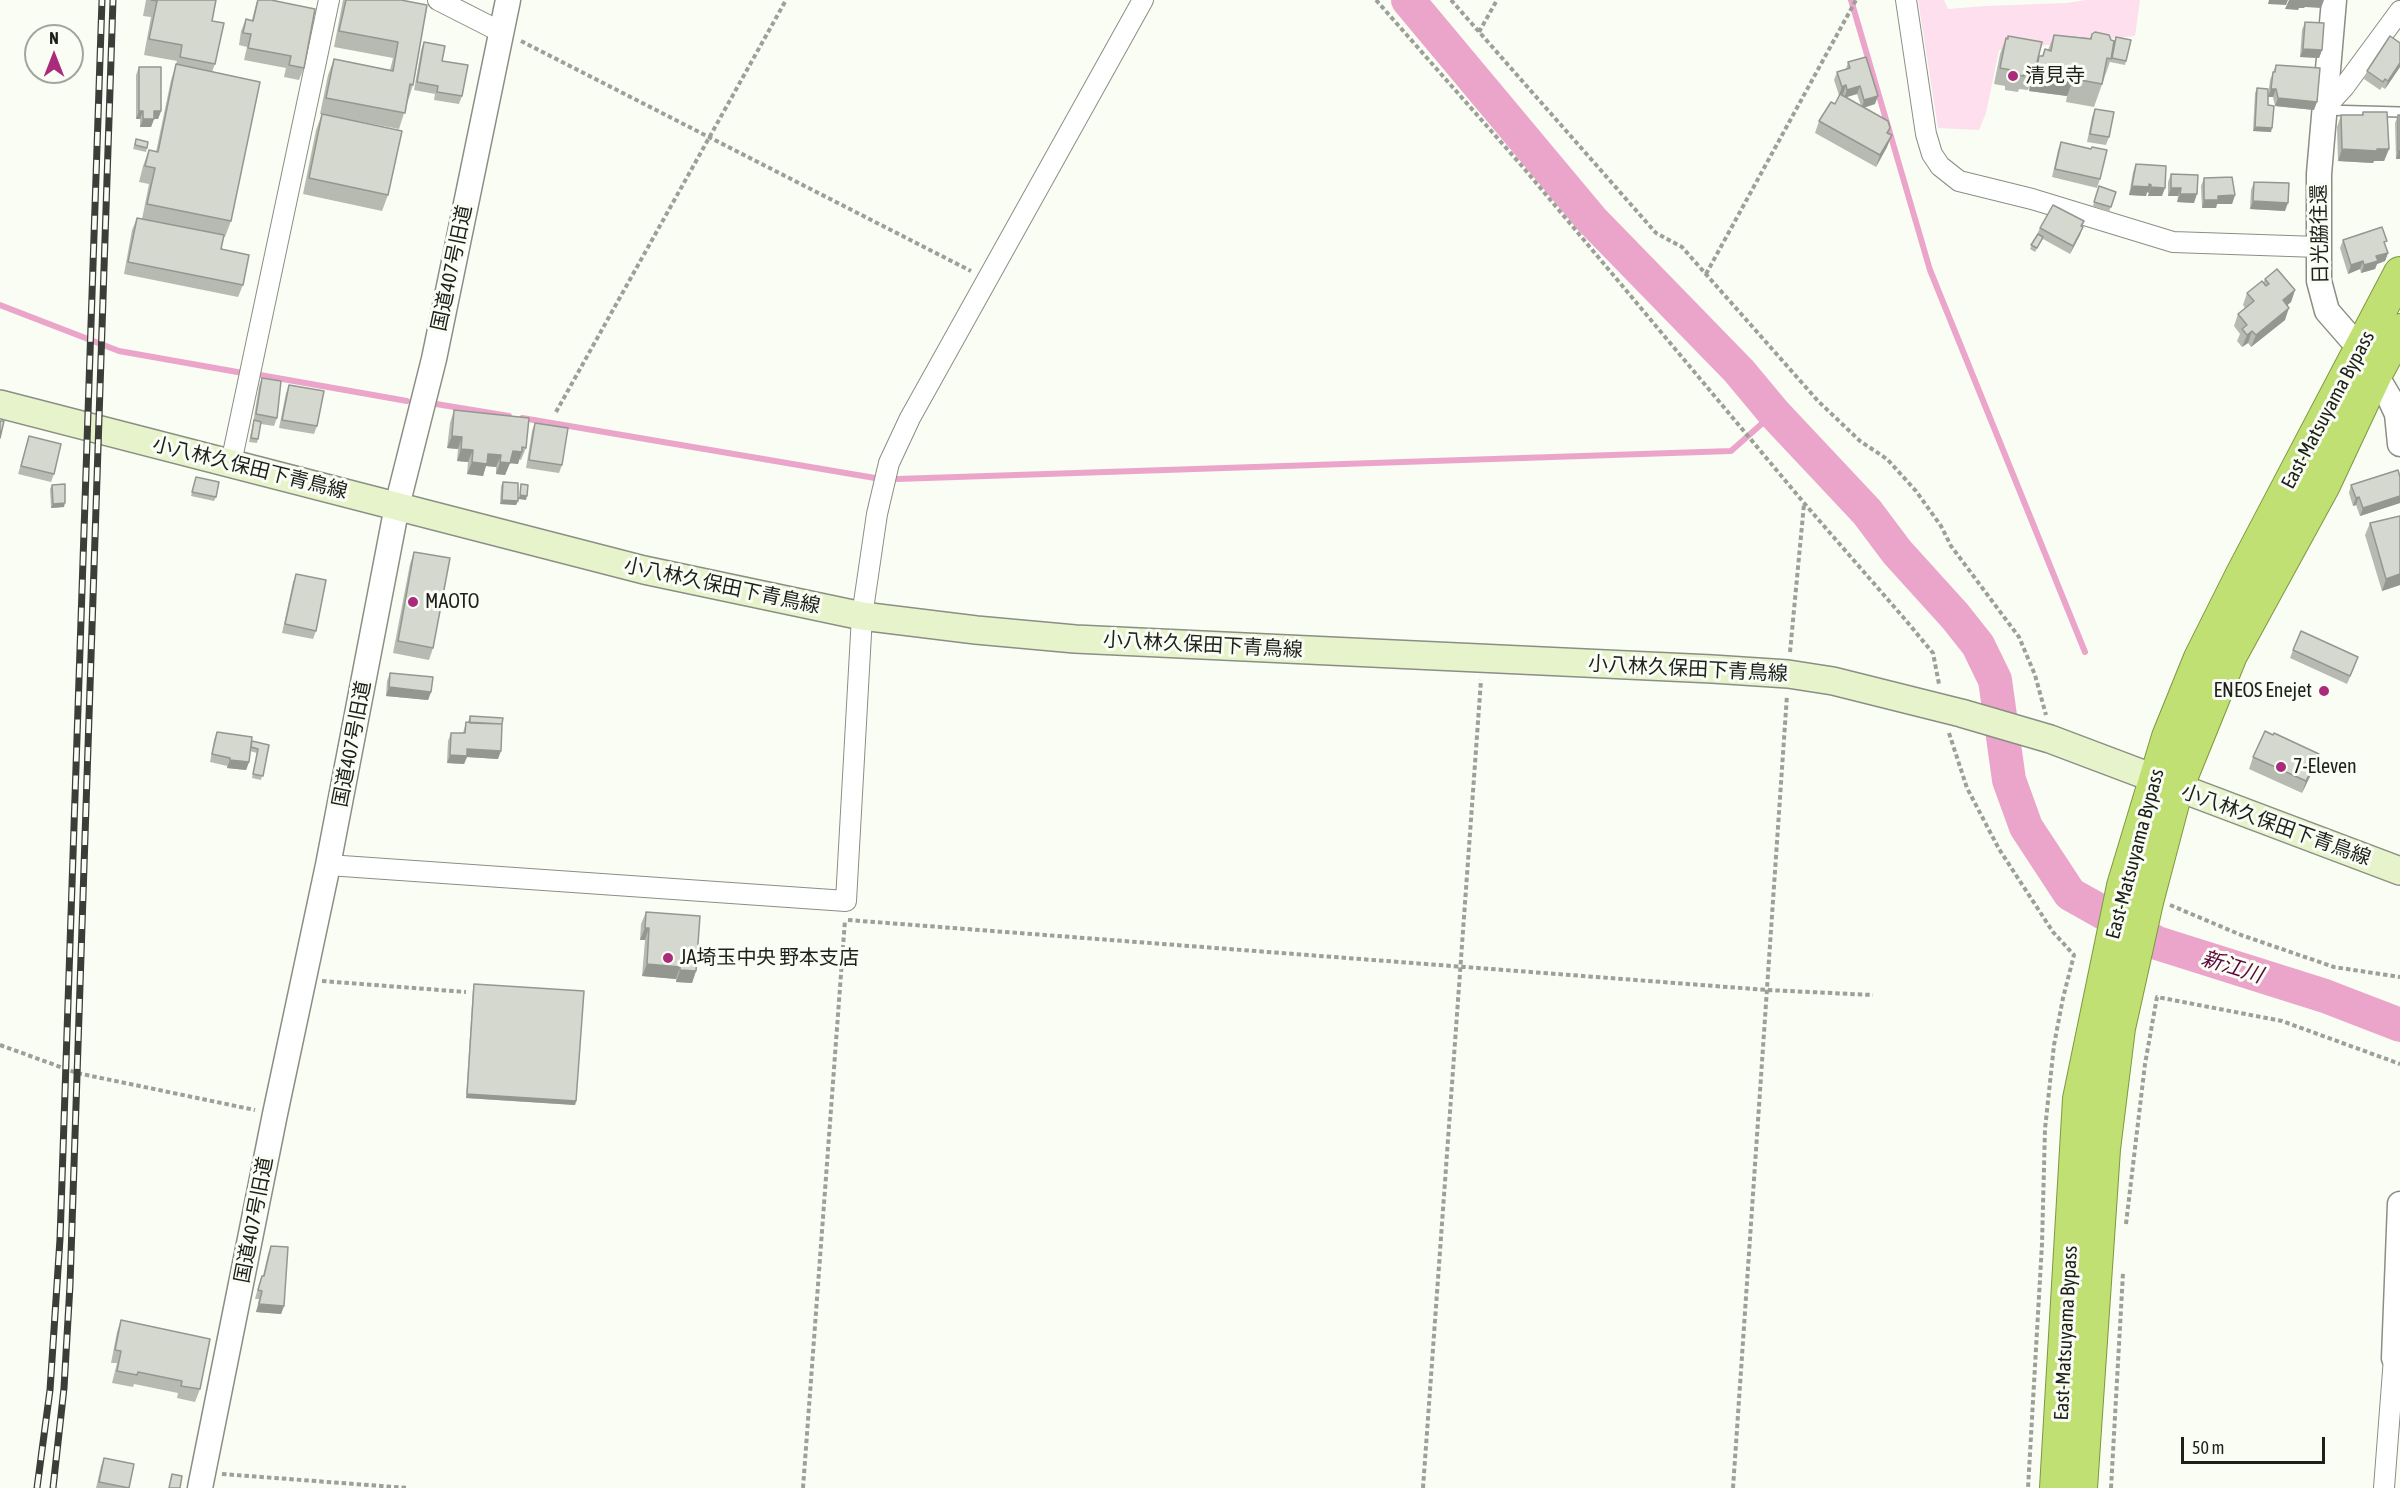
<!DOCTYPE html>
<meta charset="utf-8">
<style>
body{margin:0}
#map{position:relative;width:2400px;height:1488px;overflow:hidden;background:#fafdf4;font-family:"Asap Condensed",sans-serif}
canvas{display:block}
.north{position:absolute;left:24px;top:24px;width:60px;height:60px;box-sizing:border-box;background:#fafdf4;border:2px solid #a2a49d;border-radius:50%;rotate:0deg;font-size:16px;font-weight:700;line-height:24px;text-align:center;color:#1d1f1b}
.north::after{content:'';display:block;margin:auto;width:21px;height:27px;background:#aa2b7b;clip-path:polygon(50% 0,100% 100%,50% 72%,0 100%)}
.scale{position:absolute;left:2181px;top:1437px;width:144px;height:27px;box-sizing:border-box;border:3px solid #1d1f1b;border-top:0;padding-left:8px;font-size:18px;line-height:21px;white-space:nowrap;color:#1d1f1b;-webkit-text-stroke:4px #fafdf4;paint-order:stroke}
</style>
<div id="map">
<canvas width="2400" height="1488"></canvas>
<div class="north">N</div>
<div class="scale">50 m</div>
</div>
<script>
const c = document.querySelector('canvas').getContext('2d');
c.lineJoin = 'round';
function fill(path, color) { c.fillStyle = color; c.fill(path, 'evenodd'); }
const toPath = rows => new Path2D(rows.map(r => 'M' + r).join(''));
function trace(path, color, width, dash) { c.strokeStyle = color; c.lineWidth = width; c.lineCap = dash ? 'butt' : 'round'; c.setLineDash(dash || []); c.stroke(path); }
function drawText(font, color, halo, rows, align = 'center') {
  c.font = font + ' "Asap Condensed","Noto Sans JP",sans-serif'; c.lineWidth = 6; c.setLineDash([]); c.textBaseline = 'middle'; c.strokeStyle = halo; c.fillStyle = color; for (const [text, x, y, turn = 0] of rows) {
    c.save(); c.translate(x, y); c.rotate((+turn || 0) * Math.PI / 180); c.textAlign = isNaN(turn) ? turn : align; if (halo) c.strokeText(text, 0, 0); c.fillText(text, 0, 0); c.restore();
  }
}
const green = toPath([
 [1918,0,1944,0,1948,9,1985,6,2067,3,2086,0,2140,0,2135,36,1999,50,1986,113,1979,130,1938,128]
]);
const stream = toPath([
 [1851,0,1930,270,2085,652],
 [0,305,119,351,243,373],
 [260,375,407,401],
 [436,404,509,416],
 [522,418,875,478],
 [897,479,1731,451,1774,413]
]);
const river = toPath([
 [1408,0,1591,219,1739,371,1774,413,1867,512,1897,552,1955,616,1978,645,1995,680,2009,780,2026,827,2070,894,2157,943,2325,996,2400,1025]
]);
const path = toPath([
 [1376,0,1522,166,1804,503,1903,617,1933,653,1939,684],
 [1451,0,1656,233,1682,247,1818,401,1860,441,1887,459,1916,491,1941,526,1951,546,2019,637,2035,675,2046,715],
 [1479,32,1497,0],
 [521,41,971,271],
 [1706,274,1856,0],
 [556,412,786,0],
 [1790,652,1804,504],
 [1949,733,1967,788,1999,849,2053,932,2074,955,2063,998,2054,1045,2045,1129,2042,1244,2028,1488],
 [2170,905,2241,935,2334,967,2400,977],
 [848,920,1767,990,1873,995],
 [322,981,466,992],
 [0,1045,77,1073,255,1110],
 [2126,1224,2145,1064,2157,997,2282,1021,2400,1064],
 [222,1474,408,1488],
 [803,1488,845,920],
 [1423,1488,1481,680],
 [1733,1488,1787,695],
 [2111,1488,2123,1273]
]);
const service = toPath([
 [2325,110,2400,112]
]);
const minor = toPath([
 [438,0,501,32],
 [1906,0,1926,134,1932,154,1940,166,1959,181,2032,199,2173,242,2318,247],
 [2323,110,2344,87,2400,11],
 [231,463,329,0],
 [328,865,846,901,862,616,877,514,889,463,910,418,1143,0],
 [2384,1488,2394,1358]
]);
const tertiary = toPath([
 [2334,0,2319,174,2319,281,2327,311,2361,350,2390,399,2397,414,2400,444],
 [2394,1358,2400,1204],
 [200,1488,275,1114,328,865,397,506,434,359,508,0]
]);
const secondary = toPath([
 [0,404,644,570,862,616,976,630,1075,639,1712,669,1788,674,1833,681,1961,713,2050,739,2400,871]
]);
const trunk = toPath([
 [2056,1488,2079,1099,2123,886,2168,737,2200,658,2242,574,2400,273],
 [2081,1488,2104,1149,2119,1028,2147,902,2177,788,2231,655,2324,485,2376,374,2400,330]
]);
const rail = toPath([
 [37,1488,50,1390,60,1239,102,0],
 [53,1488,64,1388,70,1285,113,0]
]);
const wall = toPath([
 [146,0,216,0,212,21,215,64,212,72,231,221,225,237,223,237,221,249,243,285,238,297,124,274,132,230,137,218,142,219,149,184,139,182,143,166,149,150,156,152,171,80,177,61,144,55,151,17,143,16],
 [257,0,304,68,299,80,284,77,286,68,244,60,247,47,239,45,241,31,246,19,252,20],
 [343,0,401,0,413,85,399,129,320,114,328,75,334,59,390,70,393,58,334,47],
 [2305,22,2322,50,2319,58,2300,57,2302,30],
 [2092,34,2111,59,2094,107,2066,102,2067,96,2029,91,2029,87,2028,90,2019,89,2018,92,2005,90,2005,86,1994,84,2000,54,2006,38,2037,62,2042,56,2045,49,2048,50,2054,35,2090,38],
 [2116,37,2126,61,2125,65,2110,62],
 [424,42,442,61,462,96,459,104,434,100,435,94,414,90,421,50],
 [1848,62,1875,104,1864,108,1888,133,1887,147,1876,167,1815,133,1819,121,1835,104,1840,94,1839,95,1834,80,1837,72,1846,69],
 [1857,94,1861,106,1846,97],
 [2276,65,2314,110,2275,106,2273,97,2268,97,2270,80],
 [139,67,161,111,158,119,154,119,151,127,140,127,140,119,136,119,136,75],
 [2400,67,2385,89,2382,87,2380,90,2364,79,2367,71],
 [2257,88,2268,105,2271,132,2253,131,2255,93],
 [2095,109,2109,137,2106,145,2087,142,2092,117],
 [2363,112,2389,149,2384,161,2374,161,2373,163,2338,161,2337,127,2341,115,2361,115],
 [322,114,388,195,382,211,303,194,316,130],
 [2398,115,2400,115,2400,159,2396,159,2395,123],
 [136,139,147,148,146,152,133,149],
 [2061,142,2091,149,2100,179,2097,188,2052,177,2058,150],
 [2136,164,2162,196,2148,196,2149,193,2147,192,2146,196,2129,195,2133,172],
 [2171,174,2194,203,2177,202,2178,196,2168,196,2168,182],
 [2204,178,2235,195,2232,204,2217,204,2216,208,2202,208,2201,186],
 [2254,182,2285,211,2250,209,2251,190],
 [2099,186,2116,192,2109,212,2093,206],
 [2084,221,2080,235,2070,254,2043,239,2035,252,2030,249,2040,228],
 [2343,240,2385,245,2388,253,2385,261,2377,264,2375,269,2361,273,2360,269,2348,274,2340,248],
 [2265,279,2295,290,2291,302,2287,305,2285,320,2251,347,2248,343,2242,347,2237,341,2240,334,2234,326,2238,314,2245,308,2243,305,2247,293,2263,283],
 [262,378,277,418,274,426,261,424,257,443,249,442,253,423,259,386],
 [289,385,317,426,314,434,279,428,286,393],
 [454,410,526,448,521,460,519,459,518,464,510,463,505,475,496,474,496,467,486,466,483,476,467,474,468,462,457,461,458,449,447,448,450,423],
 [535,423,562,465,559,473,526,468,532,431],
 [29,436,54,474,51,482,18,474],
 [196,477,216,497,214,501,191,496],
 [2400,477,2400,503,2360,516,2356,505,2353,506,2349,493,2351,485],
 [503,482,518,501,516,505,500,504,501,486],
 [52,485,64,507,51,508,50,489],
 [2370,523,2400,585,2382,591,2365,535],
 [414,552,433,648,429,660,393,653,410,564],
 [296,574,316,631,313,639,282,633,293,582],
 [2293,650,2355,666,2347,684,2290,658],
 [390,673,431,692,428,700,386,696,387,681],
 [470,716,498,759,467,757,464,764,447,763,448,741,451,733,463,733,466,722,468,722],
 [217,732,251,746,269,745,261,780,252,778,257,753,250,751,249,762,246,770,227,768,227,766,210,762,214,740],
 [2253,757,2315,766,2302,793,2249,769],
 [646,912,696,971,692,983,676,982,676,979,642,976,645,940,640,940,641,924],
 [474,984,576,1101,575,1105,466,1098,473,988],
 [271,1246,284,1306,281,1314,256,1312,259,1299,255,1299,259,1284,262,1276,263,1276,268,1254],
 [121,1320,200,1389,195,1402,177,1398,178,1393,134,1384,133,1387,112,1383,117,1363,111,1363,117,1332],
 [104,1458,129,1488,96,1488,101,1466]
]);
const shadedWall = toPath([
 [2269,0,2288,0,2286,5,2268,4],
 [2289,0,2324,0,2321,8,2305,7,2304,8,2299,8,2298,10,2285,9],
 [2303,49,2322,50,2319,58,2300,57],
 [2400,63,2400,67,2385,89,2388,81],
 [2037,67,2076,72,2067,96,2029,91],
 [1846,85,1843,94,1839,95,1842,87],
 [1860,86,1857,94,1844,98,1847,90],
 [2271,89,2276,89,2273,97,2268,97],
 [1878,96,1875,104,1862,108,1864,100],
 [2278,98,2317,102,2314,110,2275,106],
 [139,111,143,111,140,119,136,119],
 [154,111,161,111,158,119,154,119,151,127,140,127,143,119],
 [2255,127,2272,128,2271,132,2253,131],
 [1892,135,1887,147,1876,167,1880,155],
 [2342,149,2389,149,2384,161,2374,161,2373,163,2338,161],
 [2398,151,2400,151,2400,159,2396,159],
 [2149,184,2151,185,2149,193,2147,192,2146,196,2129,195,2132,186],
 [2151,187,2165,188,2162,196,2148,196],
 [2171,188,2181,188,2178,196,2168,196],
 [2180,194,2197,194,2194,203,2177,202],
 [2235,195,2232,204,2217,204,2216,208,2202,208,2204,200,2218,196],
 [2253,201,2288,203,2285,211,2250,209],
 [2083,227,2080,235,2070,254,2073,246],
 [2388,253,2385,261,2377,264,2375,269,2361,273,2364,265,2376,256],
 [2363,261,2360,269,2348,274,2351,265],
 [2295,290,2291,302,2278,313,2283,300],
 [2289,308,2285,320,2251,347,2256,335],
 [2252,331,2248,343,2242,347,2247,335],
 [452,436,462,437,458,449,447,448],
 [461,449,473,450,468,462,457,461],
 [513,451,522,452,518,464,509,463],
 [488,454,501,455,496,467,486,466,483,476,467,474,472,462],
 [500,462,510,463,505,475,496,474],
 [520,495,527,496,526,500,518,499],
 [2400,496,2400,503,2360,516,2363,508],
 [2359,497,2356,505,2353,506,2356,498],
 [502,500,518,501,516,505,500,504],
 [65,503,64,507,51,508,53,504],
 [2400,574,2400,585,2382,591,2386,579],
 [389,687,431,692,428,700,386,696],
 [467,749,501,751,498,759,467,757,464,764,447,763,450,755],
 [2319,754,2315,766,2302,793,2306,781],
 [230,760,249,762,246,770,227,768],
 [645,928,649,928,645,940,640,940],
 [647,964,680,967,676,979,642,976],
 [680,970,696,971,692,983,676,982],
 [467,1094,576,1101,575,1105,466,1098],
 [259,1304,284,1306,281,1314,256,1312]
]);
const building = toPath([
 [151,0,216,0,212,21,224,23,215,64,180,57,182,45,149,39,157,1,151,0],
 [258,0,271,0,315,9,304,68,289,65,291,56,248,48,251,34,243,33,246,19,253,21,258,0],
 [346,0,401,0,427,5,413,85,410,84,405,113,326,98,334,59,393,71,398,42,339,31,346,0],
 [2305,22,2324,23,2322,50,2303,49,2305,22],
 [2095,32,2109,35,2111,40,2114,41,2111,59,2107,58,2102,84,2075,79,2076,72,2037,67,2039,56,2043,56,2045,49,2051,51,2054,35,2091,39,2092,34,2095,32],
 [2008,36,2042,42,2034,74,2024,72,2024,76,2010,74,2011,70,2000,68,2006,38,2008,39,2008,36],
 [2390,36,2400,43,2400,63,2388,81,2385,79,2383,82,2367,71,2390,36],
 [2116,37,2131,40,2126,61,2112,58,2116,37],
 [424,42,445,46,442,61,468,65,462,96,437,92,438,86,417,82,424,42],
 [1866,57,1878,96,1864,100,1860,86,1847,90,1846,85,1842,87,1837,72,1850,68,1848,62,1866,57],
 [176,64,260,82,231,221,147,204,155,168,145,166,149,150,158,152,176,64],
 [2276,65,2320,68,2317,102,2278,98,2276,89,2271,89,2273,72,2275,72,2276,65],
 [139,67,161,67,161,111,154,111,154,119,143,119,143,111,139,111,139,67],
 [2257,88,2268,89,2268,105,2274,106,2272,128,2255,127,2257,88],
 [1840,94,1888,121,1890,128,1887,133,1892,135,1880,155,1819,121,1831,102,1835,104,1840,94],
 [2095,109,2114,112,2109,137,2090,134,2095,109],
 [2363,112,2387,112,2389,149,2377,149,2377,151,2342,149,2341,115,2363,115,2363,112],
 [322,114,402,131,388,195,309,178,322,114],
 [2398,115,2400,115,2400,151,2398,151,2398,115],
 [136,139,148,142,147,148,135,145,136,139],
 [2061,142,2091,149,2092,147,2107,150,2100,179,2055,169,2061,142],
 [2136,164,2166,166,2165,188,2151,187,2151,185,2149,184,2149,187,2132,186,2136,164],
 [2171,174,2198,175,2197,194,2180,194,2181,188,2171,188,2171,174],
 [2232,177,2235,195,2218,196,2218,200,2204,200,2204,178,2232,177],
 [2254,182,2289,183,2288,203,2253,201,2254,182],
 [2099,186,2116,192,2111,207,2094,202,2099,186],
 [2053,205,2084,221,2081,226,2083,227,2073,246,2040,228,2053,205],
 [137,218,224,235,221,249,249,255,243,285,128,262,137,218],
 [2382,227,2387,241,2384,242,2388,253,2376,256,2378,261,2364,265,2363,261,2351,265,2343,240,2382,227],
 [2038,234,2043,237,2037,248,2031,245,2038,234],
 [2277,269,2295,290,2283,300,2289,308,2256,335,2252,331,2247,335,2242,329,2247,325,2238,314,2254,301,2247,293,2262,281,2266,286,2269,284,2265,279,2277,269],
 [262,378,281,381,277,418,256,414,262,378],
 [289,385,324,391,317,426,282,420,289,385],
 [454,410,529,418,526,448,522,447,522,452,513,451,510,463,500,462,501,455,488,454,487,464,472,462,473,450,461,449,462,437,452,436,454,410],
 [254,420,261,422,258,439,251,438,254,420],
 [0,421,4,421,0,438,0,421],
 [535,423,568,428,562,465,529,460,535,423],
 [29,436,61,444,54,474,21,466,29,436],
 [2398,470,2400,477,2400,496,2363,508,2359,497,2356,498,2351,485,2398,470],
 [196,477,219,482,216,497,192,492,196,477],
 [503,482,518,483,518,501,502,500,503,482],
 [65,484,65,503,53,504,52,485,65,484],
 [521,484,528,485,527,496,520,495,521,484],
 [2400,516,2400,574,2386,579,2370,523,2400,516],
 [414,552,450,558,433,648,398,641,414,552],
 [296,574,326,580,316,631,285,624,296,574],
 [2301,631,2358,657,2350,676,2293,650,2301,631],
 [390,673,433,677,431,692,389,687,390,673],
 [470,716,503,718,502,724,470,723,470,716],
 [466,722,502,724,501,751,467,749,467,756,450,755,451,733,465,733,466,722],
 [2265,731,2273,735,2274,733,2319,754,2306,781,2253,757,2265,731],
 [217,732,252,737,249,762,230,760,230,758,212,754,217,732],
 [252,741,269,745,263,776,253,774,258,749,251,747,252,741],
 [646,912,700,916,696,971,680,970,680,967,647,964,649,928,645,928,646,912],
 [474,984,584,991,576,1101,467,1094,474,984],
 [271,1246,288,1247,284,1306,259,1304,262,1291,258,1290,262,1276,264,1276,271,1246],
 [121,1320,210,1339,200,1389,181,1386,182,1381,138,1372,137,1375,117,1371,121,1351,115,1350,121,1320],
 [104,1458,134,1464,129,1488,99,1482,104,1458],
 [172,1474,182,1476,180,1488,169,1488,172,1474]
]);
const markers = [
 [2013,76,6,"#aa2b7b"],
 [413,602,6,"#aa2b7b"],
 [2324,691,6,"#aa2b7b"],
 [2281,767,6,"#aa2b7b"],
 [668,958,6,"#aa2b7b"]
];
const poiNames = [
 ["清見寺",2025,76],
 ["MAOTO",425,602],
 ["ENEOS Enejet",2312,691,"right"],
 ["7-Eleven",2293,767],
 ["JA埼玉中央 野本支店",680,958]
];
const streetNames = [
 ["日光脇往還",2320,234,-91],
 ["国道407号旧道",452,268,-78],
 ["East-Matsuyama Bypass",2328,410,-62],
 ["小八林久保田下青鳥線",250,468,14],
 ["小八林久保田下青鳥線",722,586,12],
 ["小八林久保田下青鳥線",1203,645,3],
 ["小八林久保田下青鳥線",1688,669,3],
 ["国道407号旧道",352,744,-79],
 ["小八林久保田下青鳥線",2276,825,20],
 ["East-Matsuyama Bypass",2135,854,-75],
 ["国道407号旧道",254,1220,-79],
 ["East-Matsuyama Bypass",2066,1333,-87]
];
const waterNames = [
 ["新江川",2232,967,17]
];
fill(green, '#fddfee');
trace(stream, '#eca5ca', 6);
trace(river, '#eca5ca', 34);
trace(service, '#8a8e85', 12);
trace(minor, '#8a8e85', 22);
trace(tertiary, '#8a8e85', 27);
trace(secondary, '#8a8e85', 30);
trace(trunk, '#7d983f', 34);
trace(path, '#9da099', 4, [4.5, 3]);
trace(service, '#fff', 9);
trace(minor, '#fff', 20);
trace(tertiary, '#fff', 24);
trace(secondary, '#e7f4cb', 27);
trace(trunk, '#c0e074', 32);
trace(rail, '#3b3d39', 7);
trace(rail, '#fafdf4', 4.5, [14]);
fill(wall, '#b6bab1');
fill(shadedWall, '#949790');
fill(building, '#d4d8ce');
trace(building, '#949790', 1.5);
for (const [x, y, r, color] of markers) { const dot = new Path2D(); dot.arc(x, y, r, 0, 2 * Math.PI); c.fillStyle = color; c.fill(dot); trace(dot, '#fafdf4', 2); }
drawText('20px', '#1d1f1b', '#fafdf4', poiNames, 'left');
drawText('20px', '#1d1f1b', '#fafdf4', streetNames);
drawText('italic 21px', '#5b073f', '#fafdf4', waterNames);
</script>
